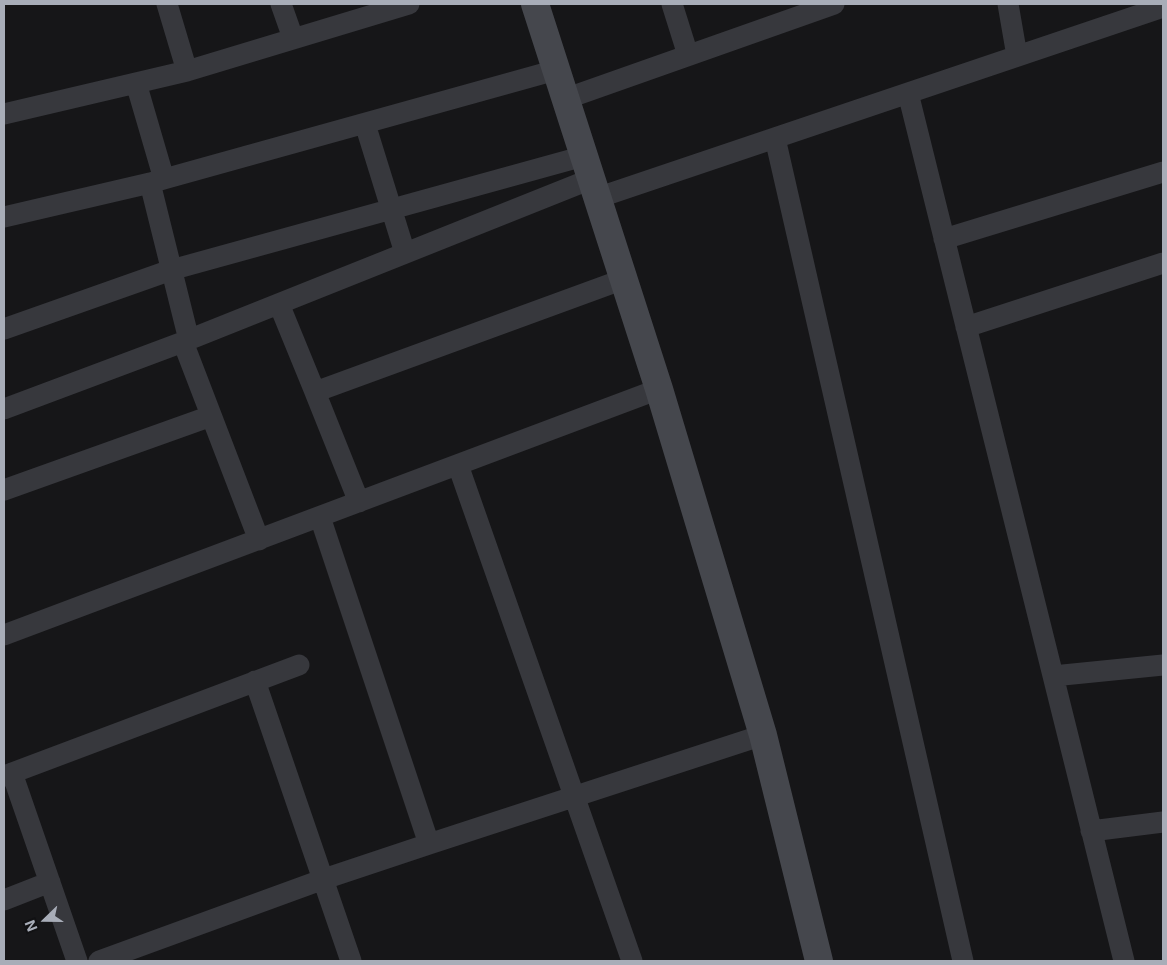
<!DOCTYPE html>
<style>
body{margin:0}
#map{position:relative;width:1167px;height:965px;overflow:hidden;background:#161618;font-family:Inter,sans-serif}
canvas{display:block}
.frame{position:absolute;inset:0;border:5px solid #a8adb8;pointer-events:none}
.north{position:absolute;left:20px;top:895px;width:50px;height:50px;-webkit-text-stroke:4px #111113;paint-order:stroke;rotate:248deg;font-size:14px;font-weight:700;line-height:20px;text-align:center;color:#a8adb8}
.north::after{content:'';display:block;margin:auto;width:18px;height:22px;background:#a8adb8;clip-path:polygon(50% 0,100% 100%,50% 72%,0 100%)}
</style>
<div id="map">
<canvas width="1167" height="965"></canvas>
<div class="frame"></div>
<div class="north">N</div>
</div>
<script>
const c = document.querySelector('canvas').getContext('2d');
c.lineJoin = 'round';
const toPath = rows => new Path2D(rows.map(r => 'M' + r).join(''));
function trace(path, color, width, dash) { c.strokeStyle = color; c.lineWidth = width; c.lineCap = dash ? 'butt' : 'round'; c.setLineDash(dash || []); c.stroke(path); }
const street = toPath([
 [167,4,187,71],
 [281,4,293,38],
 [672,4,688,55],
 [1008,4,1017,56],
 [136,83,164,179,150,183,189,340],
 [908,93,1124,961],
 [565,99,834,4],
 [4,114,187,71,409,4],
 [365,124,405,253],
 [775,138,963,961],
 [164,179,556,70],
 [597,198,1163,7],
 [4,217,150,183],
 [944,239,1163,172],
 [279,304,315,392],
 [966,327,1163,263],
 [4,329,171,270,584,156],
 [183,342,259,540],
 [4,409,183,342,591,179],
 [458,465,632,961],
 [4,490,211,416],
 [359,502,315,392,624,279],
 [4,635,659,389],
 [1053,676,1163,665],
 [255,681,351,961],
 [12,773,77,961],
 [4,776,299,665],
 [1091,831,1163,822],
 [429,844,763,735],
 [4,900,50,882],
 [99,961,324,879,429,844,320,517]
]);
const secondary = toPath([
 [535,4,659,389,763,735,819,961]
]);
trace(street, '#37383d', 21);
trace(secondary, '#45474d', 28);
</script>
